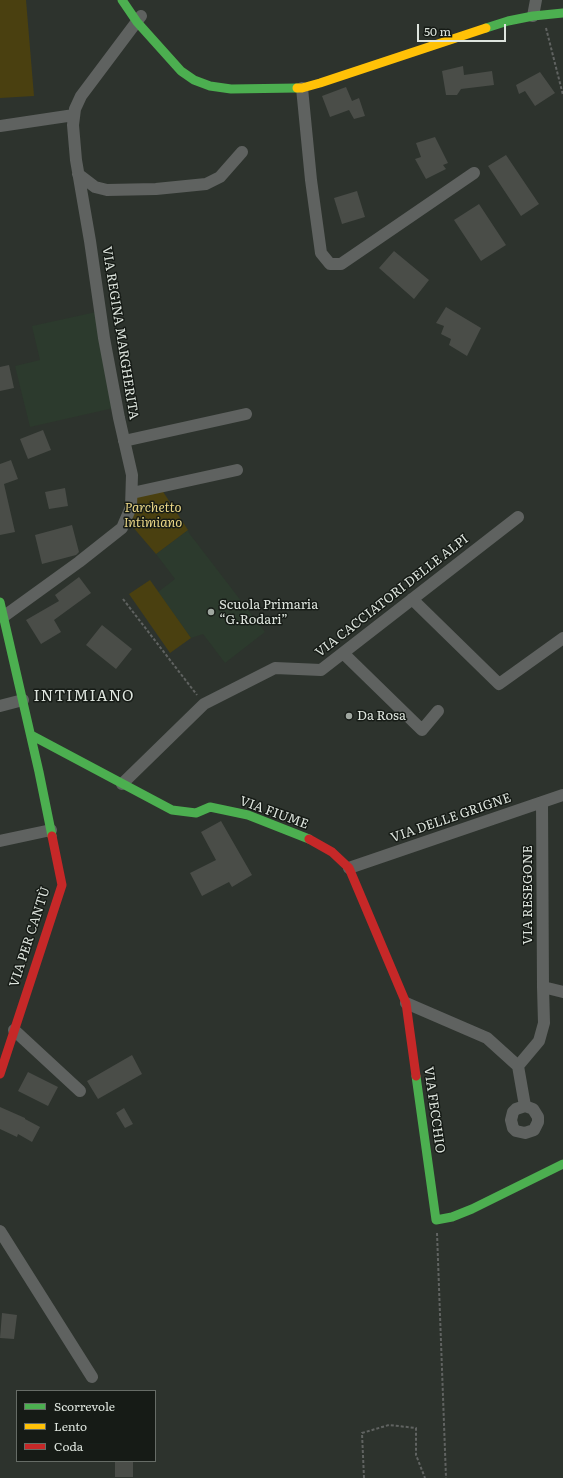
<!DOCTYPE html>
<meta charset="utf-8">
<style>
body{margin:0}
#map{position:relative;width:563px;height:1478px;overflow:hidden;background:#2d332d;font-family:Literata,serif}
canvas{display:block}
.legend{position:absolute;left:16px;top:1390px;width:140px;height:72px;box-sizing:border-box;background:#161b16;border:1px solid #666c66;margin:0;padding:5px 7px;list-style:none;font-size:12px;color:#dee5de}
.legend li{display:flex;align-items:center;gap:8px;height:20px}
.legend b{width:20px;border:1px solid #666c66}
.scale{position:absolute;left:417px;top:24px;width:89px;height:18px;box-sizing:border-box;border:2px solid #dee5de;border-top:0;padding-left:5px;font-size:12px;line-height:14px;white-space:nowrap;color:#dee5de;-webkit-text-stroke:3px #161b16;paint-order:stroke}
</style>
<div id="map">
<canvas width="563" height="1478"></canvas>
<ul class="legend">
<li><b style="height:5px;background:#4caf50"></b>Scorrevole</li>
<li><b style="height:5px;background:#ffc107"></b>Lento</li>
<li><b style="height:5px;background:#c62828"></b>Coda</li>
</ul>
<div class="scale">50 m</div>
</div>
<script>
const c = document.querySelector('canvas').getContext('2d');
c.lineJoin = 'round';
function fill(path, color) { c.fillStyle = color; c.fill(path, 'evenodd'); }
const toPath = rows => new Path2D(rows.map(r => 'M' + r).join(''));
function trace(path, color, width, dash) { c.strokeStyle = color; c.lineWidth = width; c.lineCap = dash ? 'butt' : 'round'; c.setLineDash(dash || []); c.stroke(path); }
function drawText(font, color, halo, rows, align = 'center') {
  c.font = font + ' Literata,serif'; c.lineWidth = 3; c.setLineDash([]); c.textBaseline = 'middle'; c.strokeStyle = halo; c.fillStyle = color; for (const [text, x, y, turn = 0] of rows) {
    c.save(); c.translate(x, y); c.rotate((+turn || 0) * Math.PI / 180); c.textAlign = isNaN(turn) ? turn : align; if (halo) c.strokeText(text, 0, 0); c.fillText(text, 0, 0); c.restore();
  }
}
const built = toPath([
 [96,312,118,407,30,427,15,366,40,360,32,326],
 [188,530,189,533,265,632,225,663,203,634,191,638,158,592,175,579,156,554]
]);
const green = toPath([
 [0,0,26,0,34,96,0,98],
 [160,487,188,530,156,554,132,526,125,531,132,493],
 [150,580,191,638,170,653,129,594]
]);
const building = toPath([
 [463,66,464,75,492,71,494,85,461,89,457,95,446,95,442,71],
 [540,72,555,93,535,106,525,91,519,94,516,85],
 [346,87,352,101,359,98,365,116,354,119,349,110,330,117,322,96],
 [435,137,448,163,443,165,446,169,426,179,415,159,421,157,416,143],
 [506,155,539,204,521,216,488,166],
 [357,191,365,217,342,224,334,198],
 [479,204,506,245,481,261,454,220],
 [394,251,429,280,414,299,379,268],
 [446,307,481,328,467,356,449,345,451,339,441,334,444,326,436,323],
 [9,365,14,388,0,391,0,367],
 [43,430,51,450,28,459,20,439],
 [11,460,18,479,4,484,15,532,0,535,0,464],
 [65,488,68,506,49,509,45,492],
 [72,525,79,552,76,555,42,564,35,535],
 [79,577,91,593,54,620,61,632,41,644,26,620,59,601,55,595],
 [102,625,132,649,116,669,86,645],
 [221,821,252,875,232,887,229,882,202,896,190,873,216,860,201,832],
 [132,1055,142,1074,98,1099,87,1081],
 [28,1072,58,1087,48,1106,18,1091],
 [0,1107,25,1118,25,1119,40,1127,32,1142,18,1134,17,1137,0,1129],
 [124,1108,133,1124,125,1128,116,1113],
 [2,1313,17,1315,14,1339,0,1338],
 [115,1461,133,1461,133,1477,115,1477]
]);
const path = toPath([
 [546,28,563,95],
 [123,599,197,695],
 [437,1233,446,1478],
 [364,1478,362,1433,389,1425,416,1428,416,1455,425,1478]
]);
const street = toPath([
 [533,16,536,0],
 [302,88,311,180,321,253,330,264,341,264,474,173],
 [0,126,74,115],
 [78,174,95,187,107,190,156,189,206,184,220,177,242,152],
 [124,441,246,414],
 [132,493,237,470],
 [412,599,499,684,563,638],
 [3,617,79,562,122,528,131,507,132,475,119,418,104,338,90,241,76,160,73,125,75,109,81,96,141,16],
 [343,653,422,730,438,711],
 [0,706,23,700],
 [122,784,204,704,275,668,321,670,518,517],
 [542,802,543,987],
 [0,841,51,830],
 [349,868,563,795],
 [406,1003,487,1038,518,1066,525,1106,516,1109,513,1112,511,1120,513,1128,516,1131,525,1133,534,1130,538,1122,538,1117,533,1109,525,1106],
 [14,1030,80,1091],
 [518,1066,539,1041,544,1023,543,987,563,992],
 [0,1231,92,1377]
]);
const fast = toPath([
 [122,0,137,22,181,71,194,80,210,86,231,89,297,88],
 [486,28,508,21,533,16,563,13],
 [0,602,39,772,52,836],
 [31,735,172,810,196,813,210,807,248,815,309,839],
 [416,1076,436,1220,452,1217,472,1209,563,1164]
]);
const slow = toPath([
 [297,88,302,88,320,83,486,28]
]);
const jam = toPath([
 [309,839,332,852,349,868,406,1003,416,1076],
 [0,1074,62,885,52,836]
]);
const markers = [
 [211,612,4,"#a0a7a0"],
 [349,716,4,"#a0a7a0"]
];
const streetNames = [
 ["VIA REGINA MARGHERITA",120,333,81],
 ["VIA CACCIATORI DELLE ALPI",392,596,-38],
 ["VIA FIUME",274,813,20],
 ["VIA DELLE GRIGNE",451,818,-19],
 ["VIA RESEGONE",528,895,-90],
 ["VIA PER CANTÙ",30,937,-72],
 ["VIA FECCHIO",434,1110,82]
];
const parkNames = [
 ["Parchetto",153,508],
 ["Intimiano",153,523]
];
const poiNames = [
 ["Scuola Primaria",219,605],
 ["“G.Rodari”",219,620],
 ["Da Rosa",357,716]
];
const quarterNames = [
 ["INTIMIANO",84,697]
];
fill(built, '#2c3a2d');
fill(green, '#4a4010');
fill(building, '#4a4d48');
trace(path, '#606361', 2, [3, 2]);
trace(street, '#5f6260', 12);
trace(fast, '#4caf50', 9);
trace(slow, '#ffc107', 9);
trace(jam, '#c62828', 9);
for (const [x, y, r, color] of markers) { const dot = new Path2D(); dot.arc(x, y, r, 0, 2 * Math.PI); c.fillStyle = color; c.fill(dot); trace(dot, '#161b16', 1.5); }
drawText('13px', '#dee5de', '#161b16', streetNames);
drawText('italic 13px', '#ebd787', '#161b16', parkNames);
drawText('13px', '#dee5de', '#161b16', poiNames, 'left');
c.letterSpacing = '1px';
drawText('15px', '#dee5de', '#161b16', quarterNames);
c.letterSpacing = '0px';
</script>
